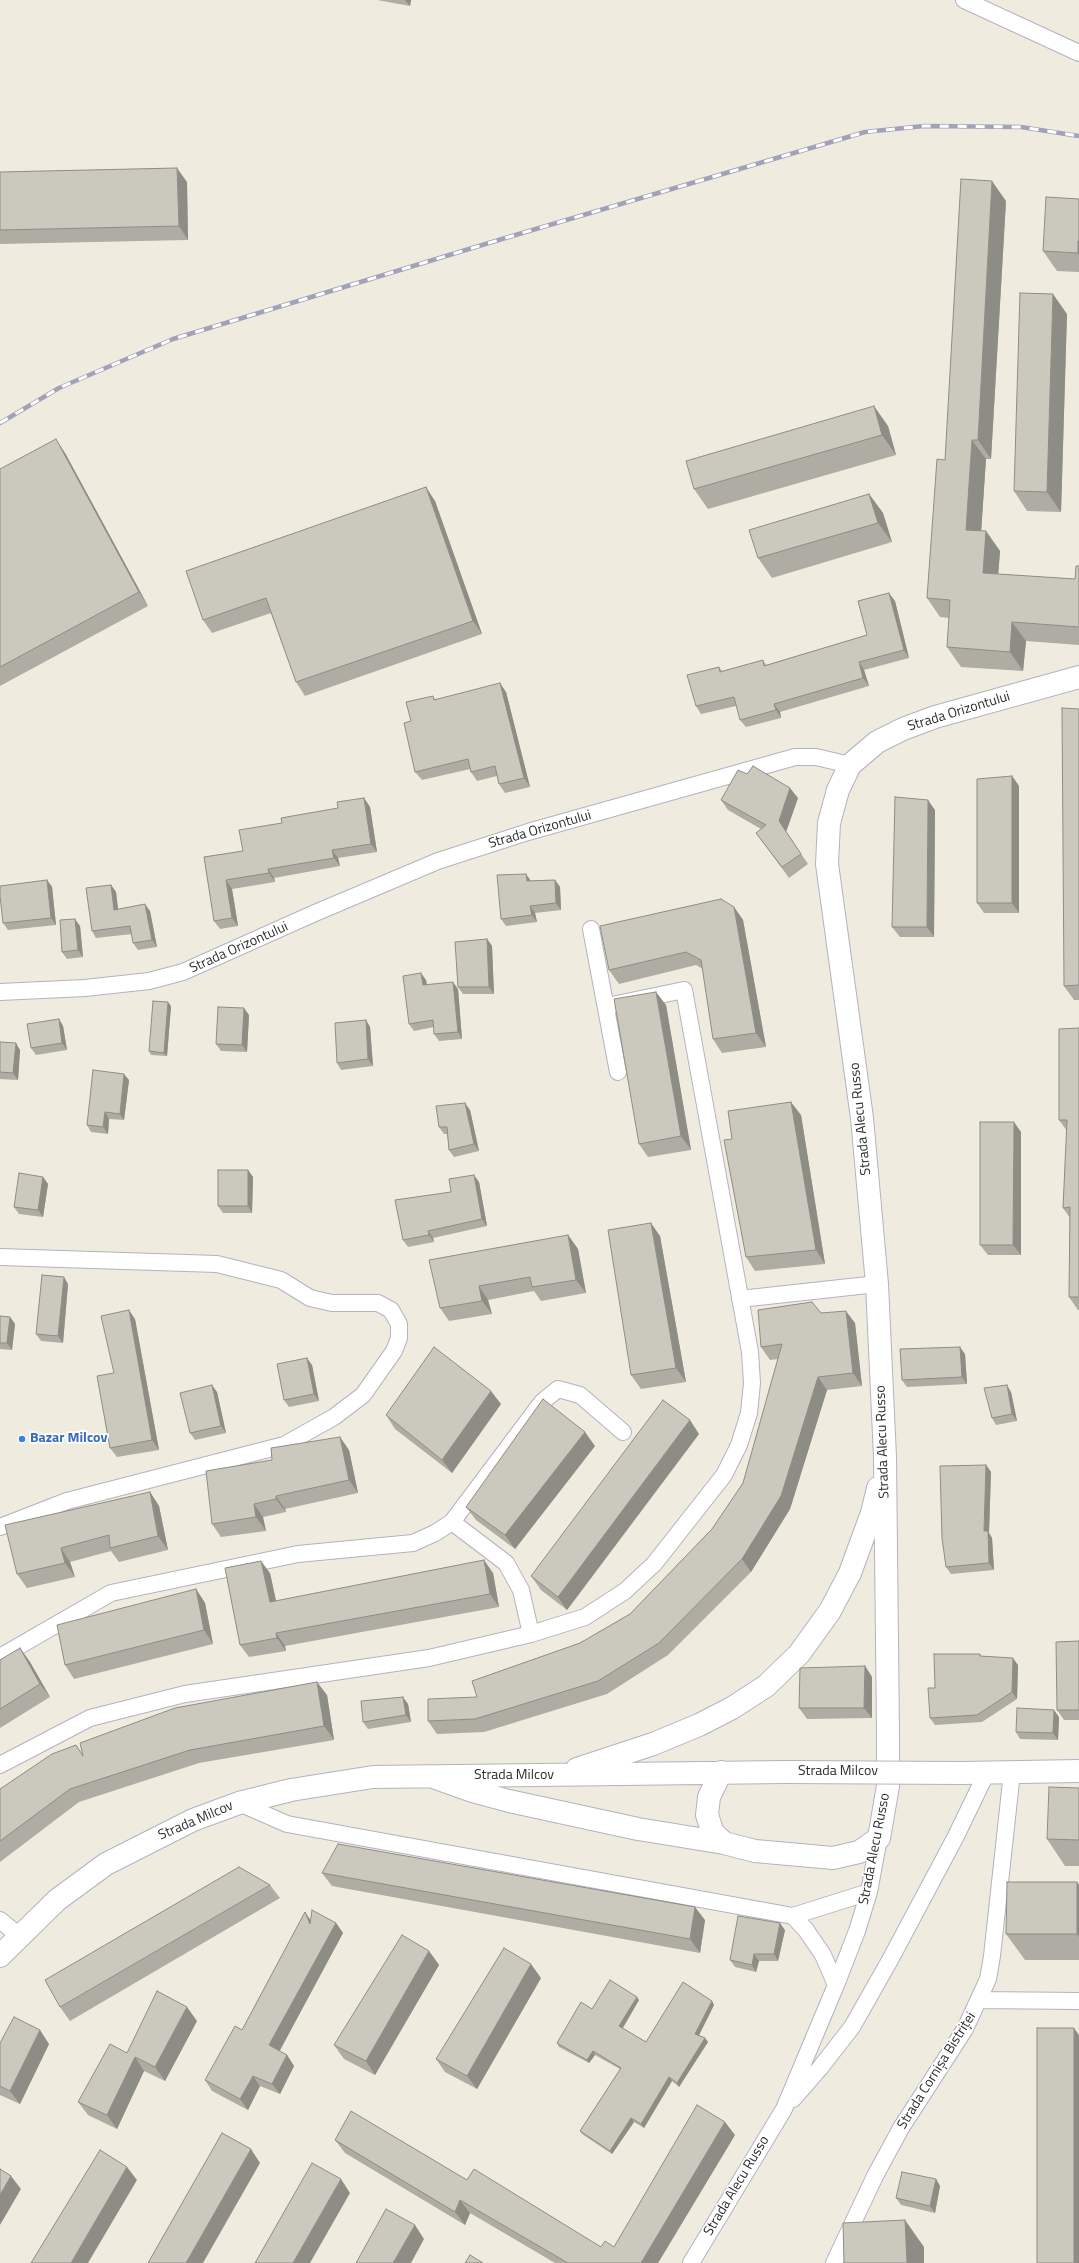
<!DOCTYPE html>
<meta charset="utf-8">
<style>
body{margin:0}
canvas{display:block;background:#efebdf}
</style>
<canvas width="1079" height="2263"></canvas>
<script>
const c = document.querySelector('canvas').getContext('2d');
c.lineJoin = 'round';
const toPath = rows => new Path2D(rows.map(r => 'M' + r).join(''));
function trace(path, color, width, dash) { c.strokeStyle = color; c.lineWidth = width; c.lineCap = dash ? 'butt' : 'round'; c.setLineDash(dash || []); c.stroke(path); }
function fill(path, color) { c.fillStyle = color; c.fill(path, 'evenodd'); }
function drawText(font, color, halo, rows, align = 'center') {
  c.font = font + ' "Titillium Web",sans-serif'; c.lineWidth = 3.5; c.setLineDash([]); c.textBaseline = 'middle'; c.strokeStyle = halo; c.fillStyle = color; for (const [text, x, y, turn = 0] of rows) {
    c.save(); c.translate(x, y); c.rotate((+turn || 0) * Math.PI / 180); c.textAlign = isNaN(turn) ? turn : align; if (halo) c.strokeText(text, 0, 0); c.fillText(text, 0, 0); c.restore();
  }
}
const street = toPath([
 [964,0,1079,53],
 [591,929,618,1072],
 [0,992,85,988,149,981,183,972,315,913,438,861,528,832,795,757,816,757,850,765],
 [0,1257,217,1264,281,1280,310,1298,332,1303,378,1303,391,1310,399,1324,399,1338,394,1351,363,1395,334,1417,284,1445,67,1501,0,1527],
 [740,1299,877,1284],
 [531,1634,585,1617,625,1591,654,1564,724,1475,739,1445,749,1413,752,1383,750,1352,684,990,607,1006],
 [0,1657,111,1593,298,1554,413,1543,435,1533,452,1522,542,1402,558,1389,580,1395,623,1432],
 [0,1765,90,1718,185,1694,429,1658,531,1634,521,1590,506,1563,452,1522],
 [239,1803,287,1824,793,1916,869,1892],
 [793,1916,806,1930,823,1955,836,1985],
 [0,1920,18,1935],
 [980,2000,1079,2001],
 [793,2099,820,2068,852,2027,890,1960,955,1838,987,1772],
 [691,2263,784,2109,836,1985,857,1931,869,1892,879,1838],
 [834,2263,875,2176,901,2128,965,2029,988,1979,992,1956,1012,1772]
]);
const secondary = toPath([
 [577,1769,653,1744,699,1725,732,1708,766,1686,799,1654,830,1611,850,1573,872,1513,878,1488],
 [721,1772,709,1797,707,1815,713,1833,724,1843],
 [962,1773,1079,1771],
 [433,1777,472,1791,509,1801,638,1829,724,1843,755,1851,833,1858,859,1852,879,1838,888,1786,888,1733,885,1457,877,1284,862,1118,827,864,829,823,838,790,850,765,877,742,903,729,935,717,1079,677],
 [0,1956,57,1900,106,1864,193,1820,239,1803,291,1790,373,1777,785,1772]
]);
const rail = toPath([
 [0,423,59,388,173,339,502,239,865,132,924,126,1021,127,1079,136]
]);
const secondaryBridge = toPath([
 [785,1772,962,1773]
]);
const wall = toPath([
 [377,0,411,0,410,6],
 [0,172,187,182,188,240,0,244],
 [1079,199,1079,272,1057,271,1043,251],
 [1006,201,991,459,986,459,981,531,986,531,1000,551,998,574,1075,579,1079,566,1079,645,1026,641,1023,671,961,667,947,647,949,618,940,617,927,598,945,460],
 [1067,314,1061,512,1027,511,1014,491],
 [888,426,896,455,708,509,694,489],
 [65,453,148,606,0,686,0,469],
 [869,494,883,513,892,542,772,578,758,558],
 [435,501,482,634,305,696,296,682,271,613,212,633,203,620],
 [895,601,909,658,864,670,869,686,780,712,781,718,746,727,740,720,736,706,701,714,696,706,719,667,722,671,763,660,766,665,867,635],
 [506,692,530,787,505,793,499,784,497,776,477,781,471,772,470,769,422,780,415,772,411,721,433,696,435,699],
 [1079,709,1079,1000,1074,1000,1064,986],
 [1012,776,1019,786,1019,913,984,913,977,903],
 [364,798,370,807,377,852,338,858,340,866,274,878,275,882,232,889,238,926,220,929,214,921,204,857,243,851,282,823,338,808],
 [798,798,786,832,808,864,789,878,756,833,761,829,728,810,721,800],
 [935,810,934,937,900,937,892,927],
 [47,880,52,887,56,925,8,930,3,923],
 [555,880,560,887,561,910,535,913,537,922,506,926,501,919,531,881],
 [111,885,116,892,118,909,150,911,157,947,138,950,133,943,132,934,96,938,92,931],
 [734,907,743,920,766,1047,722,1053,713,1039,703,969,696,965,619,984,609,970],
 [80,926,83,957,67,959,62,952],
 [487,939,492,946,494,994,463,994,458,987],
 [426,980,427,985,458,989,462,1039,439,1041,434,1034,434,1027,414,1031,409,1024],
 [666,1005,691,1150,648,1157,639,1144],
 [171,1006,167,1056,151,1055,149,1051],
 [249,1015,247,1052,221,1051,216,1044],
 [59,1019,63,1026,67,1050,36,1055,31,1048],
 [366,1020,370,1027,373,1066,341,1070,337,1063],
 [1079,1028,1079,1310,1078,1310,1069,1297,1070,1218,1063,1208,1067,1131,1059,1120],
 [0,1042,20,1050,18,1080,0,1079],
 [129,1080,124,1120,109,1119,108,1134,91,1132,87,1125],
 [470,1110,479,1151,454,1157,449,1150,447,1134,444,1134,439,1127],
 [801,1115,825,1264,755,1271,746,1257,732,1139],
 [1021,1132,1021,1255,988,1255,980,1245],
 [248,1170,253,1177,252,1213,223,1213,218,1206],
 [43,1177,48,1184,43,1217,19,1214,14,1207],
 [479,1182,487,1226,433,1238,434,1242,408,1247,403,1240,451,1192],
 [568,1235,578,1249,586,1293,541,1301,534,1291,488,1300,492,1314,449,1321,440,1308],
 [660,1236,686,1382,641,1389,631,1375],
 [68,1284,63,1343,41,1341,36,1334],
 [821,1313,855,1323,862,1386,827,1390,790,1509,751,1572,668,1655,607,1694,484,1732,437,1734,428,1721,477,1697,580,1643,630,1614,712,1529,743,1483,778,1359,770,1360,761,1347],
 [0,1316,10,1317,15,1324,12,1350,0,1349],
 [135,1319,159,1450,117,1457,110,1448,114,1373],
 [965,1354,967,1384,907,1387,902,1380],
 [312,1365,319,1401,289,1407,284,1400],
 [217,1392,226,1433,195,1440,190,1433],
 [1011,1392,1017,1421,996,1425,992,1418],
 [501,1404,452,1473,395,1429,386,1415],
 [699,1434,567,1610,541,1590,531,1576],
 [595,1446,515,1549,476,1520,466,1507],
 [349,1450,358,1493,285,1509,286,1512,263,1517,266,1531,221,1537,212,1524],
 [986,1465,991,1472,989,1533,992,1538,994,1570,951,1574,946,1567],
 [150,1492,159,1506,168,1550,119,1562,111,1551,70,1562,75,1577,27,1588,17,1574],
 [270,1573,276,1601,493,1573,499,1607,285,1646,286,1651,249,1657,240,1645],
 [196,1589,205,1603,213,1644,74,1679,65,1665],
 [1079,1641,1079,1720,1064,1720,1057,1710],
 [20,1648,30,1662,50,1697,0,1728,0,1660],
 [980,1654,981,1656,1018,1665,1017,1699,982,1722,935,1725,930,1718,935,1688],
 [865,1666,872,1677,872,1718,807,1719,799,1708],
 [327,1695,334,1740,199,1763,79,1802,0,1862,0,1789,76,1745,82,1754],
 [408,1704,411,1722,368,1729,363,1722],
 [1059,1717,1058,1740,1020,1739,1016,1732],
 [1079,1788,1079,1866,1065,1866,1047,1839],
 [322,1873,705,1920,700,1953,332,1886],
 [1077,1882,1079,1885,1079,1960,1025,1960,1006,1934],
 [270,1885,280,1898,70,2021,60,2007],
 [305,1912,311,1921,336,1923,343,1933,279,2051,287,2055,294,2066,280,2094,260,2086,248,2110,212,2091,205,2080,242,2030],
 [785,1930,778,1961,759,1961,756,1972,735,1967,730,1960],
 [429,1951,439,1965,375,2075,344,2059,334,2045],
 [541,1978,477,2089,445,2072,436,2059],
 [639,2000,623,2028,646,2042,712,2001,714,2005,699,2035,705,2038,708,2042,679,2087,672,2081,644,2128,634,2122,612,2154,582,2134,580,2131,620,2069,595,2055,589,2063,559,2047,557,2043,592,2009],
 [197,2021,165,2081,144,2071,117,2129,88,2115,78,2102,127,2053],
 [0,2043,49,2044,20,2104,0,2095],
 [735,2135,658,2263,555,2263,470,2213,465,2225,345,2153,335,2140,467,2180,601,2247,614,2247],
 [936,2179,940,2186,935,2213,901,2205,896,2198]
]);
const shadedWall = toPath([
 [405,0,411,0,410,6],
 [177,168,187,182,188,240,179,226],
 [992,181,1006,201,991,459,978,440],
 [1078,241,1079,241,1079,255,1078,253],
 [1053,294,1067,314,1061,512,1047,492],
 [874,406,888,426,896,455,882,435],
 [56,439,65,453,148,606,139,592],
 [972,440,986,459,980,549,966,530],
 [426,487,435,501,482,634,473,621],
 [869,494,883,513,892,542,878,523],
 [986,531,1000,551,997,592,983,573],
 [889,593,895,601,909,658,904,650],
 [1012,622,1026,641,1023,671,1010,652],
 [859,662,864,670,869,686,863,678],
 [500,683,506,692,530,787,524,778],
 [774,704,780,712,781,718,776,710],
 [1012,776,1019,786,1019,913,1012,903],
 [790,788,798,798,786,832,808,864,779,821],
 [364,798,370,807,377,852,371,844],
 [928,800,935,810,934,937,927,927],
 [332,850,338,858,340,866,334,858],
 [268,869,274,878,275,882,269,873],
 [526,874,531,881,532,888,527,881],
 [47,880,52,887,56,925,51,918],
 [226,880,232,889,238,926,232,918],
 [555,880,560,887,561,910,556,903],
 [111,885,116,892,119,917,114,910],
 [145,904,150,911,157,947,152,940],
 [530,906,535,913,537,922,532,915],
 [734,907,743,920,766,1047,756,1033],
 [75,919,80,926,83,957,78,950],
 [487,939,492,946,494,994,489,987],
 [421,973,426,980,428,992,423,985],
 [453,982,458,989,462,1039,458,1032],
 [656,992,666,1005,691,1150,681,1136],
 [168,1002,171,1006,167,1056,164,1053],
 [244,1008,249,1015,247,1052,242,1045],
 [59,1019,63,1026,67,1050,62,1043],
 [366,1020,370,1027,373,1066,368,1059],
 [16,1043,20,1050,18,1080,13,1073],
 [124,1074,129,1080,124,1120,120,1114],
 [791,1102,801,1115,825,1264,816,1250],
 [465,1103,470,1110,479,1151,474,1144],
 [105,1112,109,1119,108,1134,103,1127],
 [1014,1122,1021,1132,1021,1255,1013,1245],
 [248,1170,253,1177,252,1213,248,1206],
 [474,1175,479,1182,487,1226,482,1219],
 [43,1177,48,1184,43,1217,38,1210],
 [651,1223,660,1236,686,1382,676,1368],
 [428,1231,433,1238,434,1242,429,1235],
 [568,1235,578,1249,586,1293,576,1280],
 [64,1277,68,1284,63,1343,58,1336],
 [479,1286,488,1300,492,1314,482,1301],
 [129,1310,135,1319,159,1450,152,1440],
 [846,1311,855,1323,862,1386,853,1373],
 [10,1317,15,1324,12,1350,7,1343],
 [960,1347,965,1354,967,1384,962,1377],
 [307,1358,312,1365,319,1401,314,1394],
 [818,1377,827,1390,790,1509,751,1572,742,1559],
 [212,1385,217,1392,226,1433,221,1426],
 [1007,1385,1011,1392,1017,1421,1012,1414],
 [491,1391,501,1404,452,1473,442,1460],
 [690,1420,699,1434,567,1610,558,1597],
 [585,1432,595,1446,515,1549,505,1535],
 [340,1437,349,1450,358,1493,349,1480],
 [986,1465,991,1472,989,1533,992,1538,994,1570,989,1563,984,1531],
 [150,1492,159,1506,168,1550,158,1536],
 [276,1496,285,1509,286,1512,276,1499],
 [254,1504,263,1517,266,1531,256,1517],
 [61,1548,70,1562,75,1577,65,1563],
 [484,1560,493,1573,499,1607,490,1594],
 [261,1561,270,1573,279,1615,270,1602],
 [196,1589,205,1603,213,1644,204,1630],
 [276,1633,285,1646,286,1651,277,1638],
 [20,1648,30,1662,50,1697,40,1684],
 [1013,1658,1018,1665,1017,1699,1012,1692],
 [865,1666,872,1677,872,1718,864,1708],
 [317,1682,327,1695,334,1740,324,1726],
 [403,1697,408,1704,411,1722,406,1715],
 [1054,1710,1059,1717,1058,1740,1053,1733],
 [1077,1882,1079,1885,1079,1937,1077,1934],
 [695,1907,705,1920,700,1953,690,1939],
 [305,1912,312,1923,310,1924],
 [336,1923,343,1933,277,2056,269,2045],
 [780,1923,785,1930,778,1961,774,1954],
 [429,1951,439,1965,375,2075,366,2061],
 [754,1954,759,1961,756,1972,752,1965],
 [531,1964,541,1978,477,2089,467,2076],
 [637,1997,639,2000,622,2029,619,2026],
 [712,2001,714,2005,698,2037,695,2034],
 [187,2007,197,2021,165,2081,155,2067],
 [1074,2028,1079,2035,1079,2263,1074,2263],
 [40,2030,49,2044,20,2104,10,2091],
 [705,2038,708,2042,679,2087,677,2083],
 [593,2051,595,2055,589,2063,587,2060],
 [287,2055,294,2066,280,2094,272,2084],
 [135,2057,144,2071,117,2129,107,2115],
 [253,2076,260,2086,248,2110,240,2099],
 [669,2077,672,2081,644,2128,641,2124],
 [631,2118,634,2122,612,2154,610,2151],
 [725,2122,735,2135,658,2263,641,2263],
 [251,2149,260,2163,203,2263,186,2263],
 [127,2167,137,2180,88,2263,71,2263],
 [11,2176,21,2189,0,2225,0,2195],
 [341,2179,350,2193,310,2263,293,2263],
 [936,2179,940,2186,935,2213,930,2206],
 [460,2200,470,2213,465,2225,455,2212],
 [905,2220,924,2247,924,2263,907,2263],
 [415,2225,424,2239,411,2263,393,2263]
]);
const building = toPath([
 [177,168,179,226,0,230,0,172,177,168],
 [961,179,992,181,978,440,972,440,966,530,986,531,983,573,1075,579,1076,566,1079,566,1079,627,1012,622,1010,652,947,647,950,600,927,598,937,459,945,460,961,179],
 [1046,197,1079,199,1079,241,1078,241,1078,253,1043,251,1046,197],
 [1020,293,1053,294,1047,492,1014,491,1020,293],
 [874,406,882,435,694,489,686,461,874,406],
 [56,439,139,592,0,667,0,469,56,439],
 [426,487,473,621,296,682,266,598,203,620,186,571,426,487],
 [869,494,878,523,758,558,749,530,869,494],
 [889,593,904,650,859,662,863,678,774,704,776,710,740,720,734,697,696,706,687,675,719,667,720,672,763,660,764,666,867,635,858,601,889,593],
 [500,683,524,778,499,784,495,766,471,772,468,759,415,772,404,723,411,721,406,702,433,696,434,700,500,683],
 [1062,708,1079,709,1079,985,1064,986,1062,708],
 [753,766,790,788,779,821,801,854,782,867,756,833,766,825,721,800,738,770,747,774,753,766],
 [1012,776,1012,903,977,903,977,779,1012,776],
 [895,797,928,800,927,927,892,927,895,797],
 [364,798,371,844,332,850,334,858,268,869,269,873,226,880,232,918,214,921,204,857,243,851,239,830,282,823,281,818,338,808,337,802,364,798],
 [526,874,527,881,555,880,556,903,530,906,532,915,501,919,497,875,526,874],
 [47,880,51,918,3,923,0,896,0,886,47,880],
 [111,885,114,910,145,904,152,940,133,943,130,926,92,931,86,888,111,885],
 [721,899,734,907,756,1033,713,1039,701,960,686,952,609,970,600,926,721,899],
 [75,919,78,950,62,952,60,920,75,919],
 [487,939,489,987,458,987,455,942,487,939],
 [421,973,423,985,453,982,458,1032,434,1034,433,1020,409,1024,403,976,421,973],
 [656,992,681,1136,639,1144,614,999,656,992],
 [153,1001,168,1002,164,1053,149,1051,153,1001],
 [218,1007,244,1008,242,1045,216,1044,218,1007],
 [59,1019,62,1043,31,1048,27,1024,59,1019],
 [366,1020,368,1059,337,1063,335,1023,366,1020],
 [1079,1028,1079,1297,1069,1297,1070,1207,1063,1208,1067,1120,1059,1120,1059,1029,1079,1028],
 [0,1042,16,1043,13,1073,0,1072,0,1042],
 [93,1070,124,1074,120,1114,105,1112,103,1127,87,1125,93,1070],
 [791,1102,816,1250,746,1257,724,1140,732,1139,728,1111,791,1102],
 [465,1103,474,1144,449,1150,447,1127,439,1127,436,1106,465,1103],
 [980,1122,1014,1122,1013,1245,980,1245,980,1122],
 [218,1170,248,1170,248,1206,218,1206,218,1170],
 [19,1173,43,1177,38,1210,14,1207,19,1173],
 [474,1175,482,1219,428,1231,429,1235,403,1240,395,1200,451,1192,449,1179,474,1175],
 [651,1223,676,1368,631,1375,608,1230,651,1223],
 [568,1235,576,1280,532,1287,530,1277,479,1286,482,1301,440,1308,429,1260,568,1235],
 [42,1275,64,1277,58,1336,36,1334,42,1275],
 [812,1302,821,1313,846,1311,853,1373,818,1377,781,1496,742,1559,659,1643,598,1681,475,1719,428,1721,428,1699,477,1697,472,1681,580,1643,630,1614,712,1529,743,1483,782,1344,761,1347,758,1310,812,1302],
 [129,1310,152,1440,110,1448,97,1376,114,1373,101,1316,129,1310],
 [0,1316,10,1317,7,1343,0,1343,0,1316],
 [434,1347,491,1391,442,1460,386,1415,434,1347],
 [960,1347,962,1377,902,1380,900,1349,960,1347],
 [307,1358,314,1394,284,1400,277,1364,307,1358],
 [212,1385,221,1426,190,1433,180,1393,212,1385],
 [1007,1385,1012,1414,992,1418,984,1388,1007,1385],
 [543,1399,585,1432,505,1535,466,1507,543,1399],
 [663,1400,690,1420,558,1597,531,1576,663,1400],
 [340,1437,349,1480,276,1496,276,1499,254,1504,256,1517,212,1524,206,1471,272,1460,271,1448,340,1437],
 [986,1465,984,1531,988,1531,989,1563,946,1567,942,1538,940,1466,986,1465],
 [150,1492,158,1536,110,1548,109,1535,61,1548,65,1563,17,1574,5,1525,150,1492],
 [484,1560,490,1594,276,1633,277,1638,240,1645,225,1568,261,1561,270,1602,484,1560],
 [196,1589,204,1630,65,1665,57,1625,196,1589],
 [1079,1641,1079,1710,1057,1710,1056,1642,1079,1641],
 [20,1648,40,1684,0,1709,0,1660,20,1648],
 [934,1654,980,1654,980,1656,1013,1658,1012,1692,977,1715,930,1718,928,1688,935,1688,934,1654],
 [865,1666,864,1708,799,1708,800,1668,865,1666],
 [317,1682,324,1726,190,1750,70,1789,0,1841,0,1789,52,1754,76,1745,83,1756,80,1743,175,1708,317,1682],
 [403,1697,406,1715,363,1722,361,1701,403,1697],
 [1017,1708,1054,1710,1053,1733,1016,1732,1017,1708],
 [1049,1787,1079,1788,1079,1840,1047,1839,1049,1787],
 [338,1844,695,1907,690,1939,322,1873,338,1844],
 [239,1867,270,1885,60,2007,45,1980,239,1867],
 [1007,1882,1077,1882,1077,1934,1006,1934,1007,1882],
 [312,1910,336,1923,269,2045,287,2055,272,2084,253,2076,240,2099,205,2080,235,2026,242,2030,305,1912,310,1924,312,1910],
 [738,1916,780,1923,774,1954,754,1954,752,1965,730,1960,738,1916],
 [402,1935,429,1951,366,2061,334,2045,402,1935],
 [504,1948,531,1964,467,2076,436,2059,504,1948],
 [610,1980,637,1997,619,2026,646,2042,683,1982,712,2001,695,2034,705,2038,677,2083,669,2077,641,2124,631,2118,610,2151,580,2131,621,2068,593,2051,587,2060,557,2043,581,2002,592,2009,610,1980],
 [157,1991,187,2007,155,2067,135,2057,107,2115,78,2102,110,2044,127,2053,157,1991],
 [14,2017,40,2030,10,2091,0,2086,0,2043,14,2017],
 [1037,2028,1074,2028,1074,2263,1037,2263,1037,2028],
 [697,2105,725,2122,641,2263,568,2263,460,2200,455,2212,335,2140,351,2111,467,2180,474,2169,601,2247,605,2241,614,2247,697,2105],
 [222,2133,251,2149,186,2263,148,2263,222,2133],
 [100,2150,127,2167,71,2263,31,2263,100,2150],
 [312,2163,341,2179,293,2263,255,2263,312,2163],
 [0,2169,11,2176,0,2195,0,2169],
 [902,2172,936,2179,930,2206,896,2198,902,2172],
 [386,2209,415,2225,393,2263,356,2263,386,2209],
 [905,2220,907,2263,844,2263,843,2223,905,2220],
 [470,2255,483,2263,465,2263,470,2255]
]);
const markers = [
 [22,1439,4,"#3f7fe0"]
];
const streetNames = [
 ["Strada Orizontului",959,712,-17],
 ["Strada Orizontului",540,830,-16],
 ["Strada Orizontului",239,948,-24],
 ["Strada Alecu Russo",861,1119,-96],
 ["Strada Alecu Russo",883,1442,-92],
 ["Strada Milcov",838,1772],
 ["Strada Milcov",514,1776],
 ["Strada Milcov",196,1821,-23],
 ["Strada Alecu Russo",875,1849,-79],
 ["Strada Cornișa Bistriței",937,2071,-58],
 ["Strada Alecu Russo",737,2186,-59]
];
const shopNames = [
 ["Bazar Milcov",30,1439]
];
trace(street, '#b3b3c1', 18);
trace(secondary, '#b3b3c1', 24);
trace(street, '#fff', 16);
trace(secondary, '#fff', 22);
trace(rail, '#a3a1b8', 4.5);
trace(rail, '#fff', 3, [9]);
trace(secondaryBridge, '#b3b3c1', 24, []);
trace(secondaryBridge, '#fff', 22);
fill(wall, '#afada3');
fill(shadedWall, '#8e8d85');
fill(building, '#cbc9be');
trace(building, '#8e8d85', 1);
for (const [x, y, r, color] of markers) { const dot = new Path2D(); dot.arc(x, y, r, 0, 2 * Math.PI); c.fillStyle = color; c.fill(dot); trace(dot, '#fff', 1.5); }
drawText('14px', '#2d2d2d', '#fff', streetNames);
drawText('bold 14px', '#366cbe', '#fff', shopNames, 'left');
</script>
